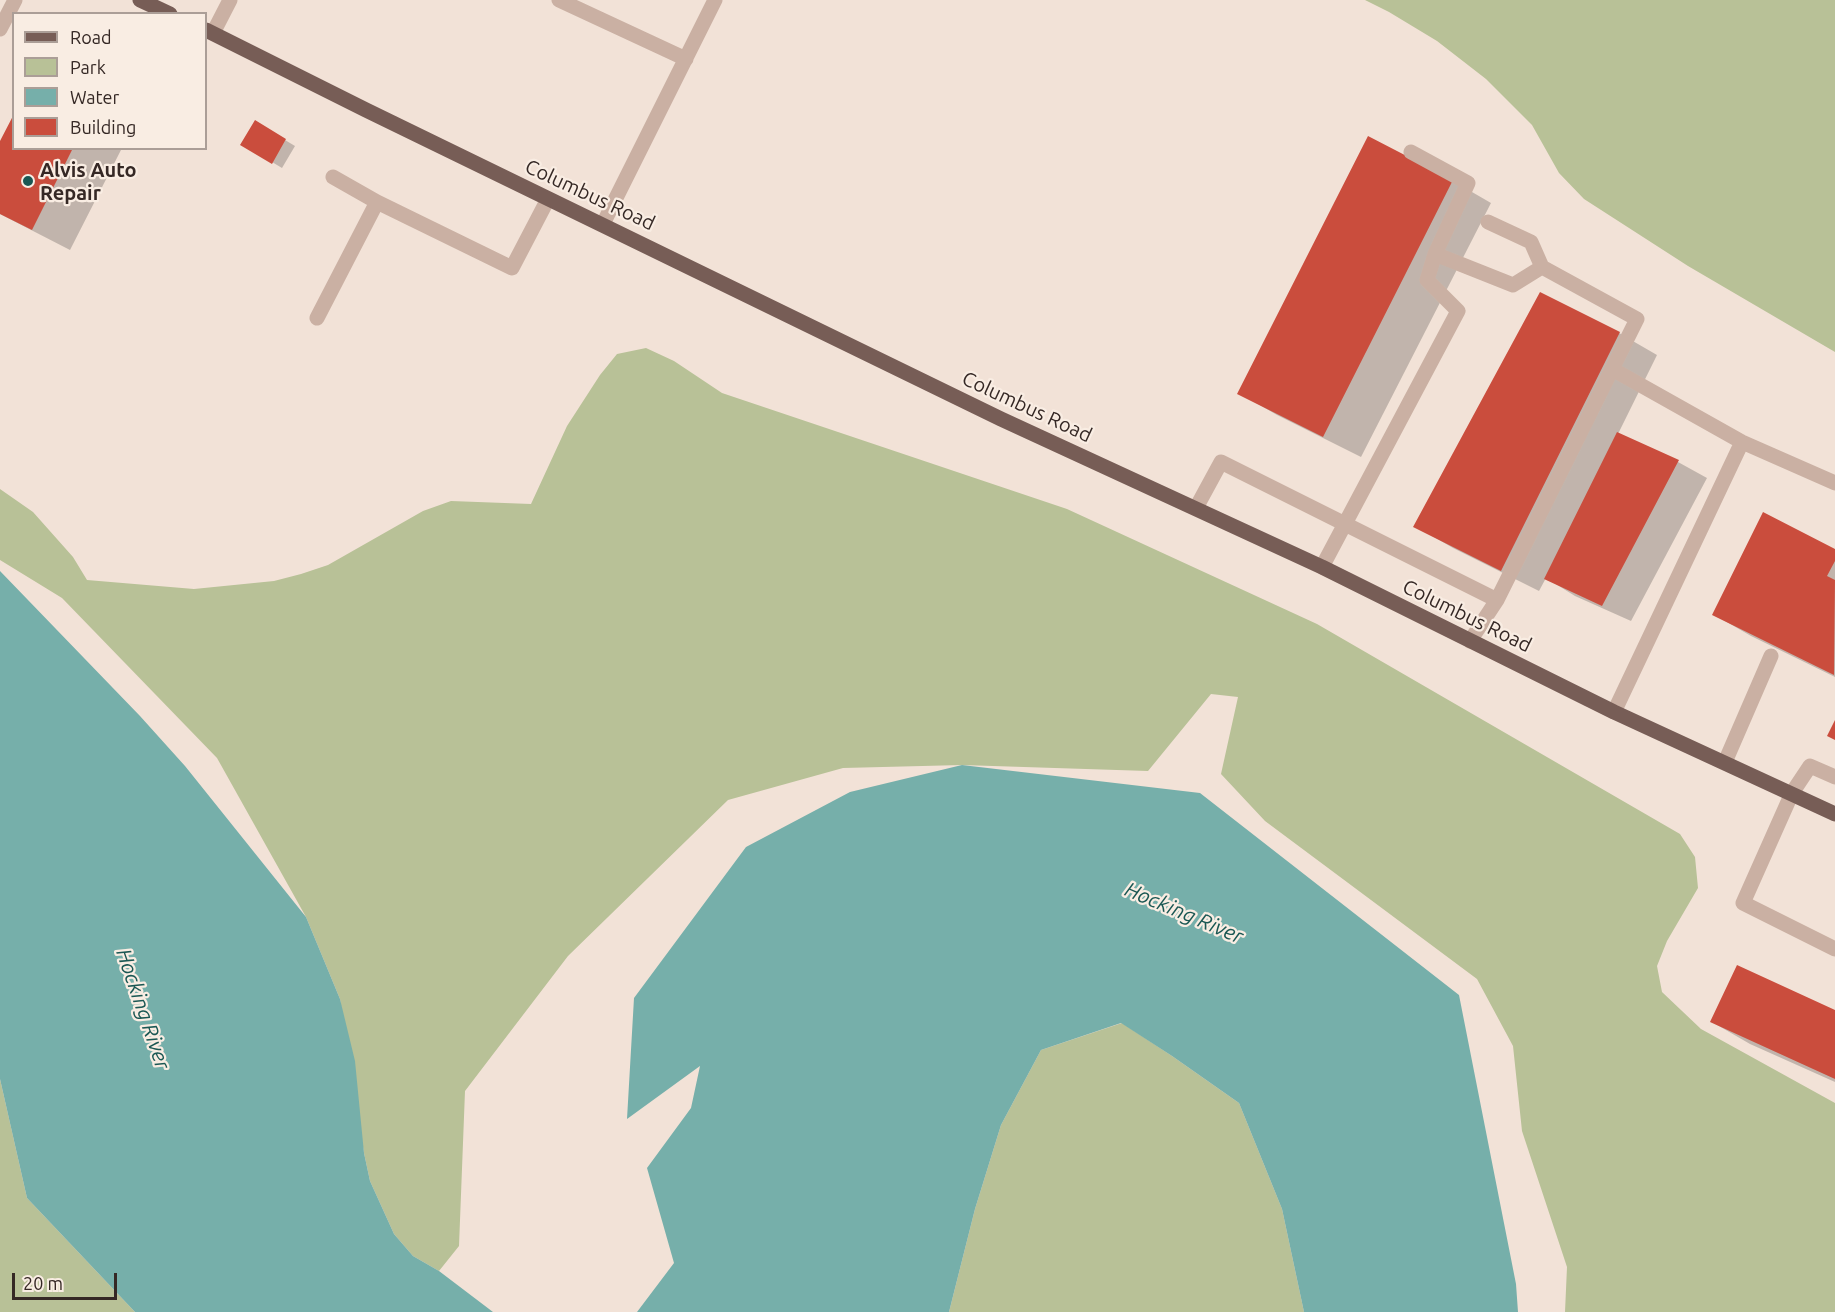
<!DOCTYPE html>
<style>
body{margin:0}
#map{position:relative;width:1835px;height:1312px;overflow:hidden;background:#f2e2d7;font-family:Ubuntu,sans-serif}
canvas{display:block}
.legend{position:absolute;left:12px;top:12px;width:195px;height:138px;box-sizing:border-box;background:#f9ede3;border:2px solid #ab9e97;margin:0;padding:8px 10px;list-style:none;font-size:18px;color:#352825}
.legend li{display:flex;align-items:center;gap:12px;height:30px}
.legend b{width:30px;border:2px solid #ab9e97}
.scale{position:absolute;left:12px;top:1273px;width:105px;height:27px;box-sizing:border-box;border:3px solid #352825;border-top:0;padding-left:8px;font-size:18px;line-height:21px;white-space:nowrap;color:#352825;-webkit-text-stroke:4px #f9ede3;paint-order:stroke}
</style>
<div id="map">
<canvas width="1835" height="1312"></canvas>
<ul class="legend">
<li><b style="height:8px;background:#775d56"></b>Road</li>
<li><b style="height:16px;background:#b8c197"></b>Park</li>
<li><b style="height:16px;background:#76afaa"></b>Water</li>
<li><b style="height:16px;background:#ca4d3d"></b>Building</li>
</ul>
<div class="scale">20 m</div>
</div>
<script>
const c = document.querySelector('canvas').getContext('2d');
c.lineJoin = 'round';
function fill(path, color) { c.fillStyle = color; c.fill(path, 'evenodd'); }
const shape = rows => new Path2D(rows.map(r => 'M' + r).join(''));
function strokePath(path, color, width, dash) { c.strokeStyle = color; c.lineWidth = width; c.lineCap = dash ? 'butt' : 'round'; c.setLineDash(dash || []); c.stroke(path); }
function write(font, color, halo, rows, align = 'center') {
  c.font = font + ' Ubuntu,sans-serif'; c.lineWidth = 4.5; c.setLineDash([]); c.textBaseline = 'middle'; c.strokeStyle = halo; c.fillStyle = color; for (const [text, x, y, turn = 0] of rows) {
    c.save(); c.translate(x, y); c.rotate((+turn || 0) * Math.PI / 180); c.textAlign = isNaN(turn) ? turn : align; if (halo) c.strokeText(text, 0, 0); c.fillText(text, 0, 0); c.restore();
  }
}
fill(shape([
 [1365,0,1835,0,1835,352,1688,266,1584,199,1559,173,1532,125,1486,79,1437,41,1389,12],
 [646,348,674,361,722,393,1067,509,1317,624,1680,834,1695,857,1698,888,1667,941,1657,966,1662,992,1701,1029,1835,1103,1835,1312,1565,1312,1567,1267,1522,1131,1513,1046,1477,979,1265,821,1221,774,1238,697,1211,694,1148,771,962,765,843,768,728,800,568,956,465,1091,459,1246,439,1271,413,1256,394,1234,370,1181,364,1153,340,999,306,917,217,758,62,598,0,560,0,489,33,512,73,557,87,580,194,589,274,581,301,574,328,565,423,511,451,501,531,504,567,426,600,375,617,354],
 [1122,1023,1172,1056,1239,1103,1282,1209,1304,1312,949,1312,975,1209,1001,1125,1041,1050],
 [0,1079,27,1198,135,1312,0,1312]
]), '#b8c197');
fill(shape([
 [0,571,140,716,185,766,306,917,340,999,355,1061,364,1153,370,1181,394,1234,413,1256,439,1271,493,1312,135,1312,27,1198,0,1079],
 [962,765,1200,793,1459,995,1516,1284,1518,1312,1304,1312,1282,1209,1239,1103,1172,1056,1121,1023,1041,1050,1001,1125,975,1209,949,1312,637,1312,674,1263,647,1168,691,1108,700,1066,627,1119,634,998,746,847,850,792]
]), '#76afaa');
fill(shape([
 [255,122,295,146,282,168,242,144],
 [0,144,14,148,122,148,70,250,0,214],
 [1453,181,1491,203,1361,457,1277,415,1239,393],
 [1619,333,1657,355,1618,434,1678,462,1707,478,1631,621,1575,596,1546,578,1539,591,1453,548,1415,526],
 [1835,550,1835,677,1751,636,1713,614],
 [1835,1011,1835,1082,1750,1044,1712,1022]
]), '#0003');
fill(shape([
 [14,114,14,148,73,148,32,230,0,214,0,141],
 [255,120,286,139,272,164,240,145],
 [1368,136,1453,180,1323,437,1237,394],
 [1540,292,1620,332,1501,571,1413,527],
 [1617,432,1679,460,1602,606,1544,579],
 [1763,512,1835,549,1835,561,1827,576,1835,580,1834,675,1712,615],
 [1835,720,1835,740,1827,736],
 [1737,965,1835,1010,1835,1079,1710,1022]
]), '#ca4d3d');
strokePath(shape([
 [559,0,686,59],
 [0,29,15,0],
 [213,33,230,0],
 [333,177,377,202,512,268,548,199],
 [603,224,715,0],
 [1435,254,1513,285,1542,267],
 [317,318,377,202],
 [1612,369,1742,442,1835,483],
 [1196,508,1221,462,1497,600],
 [1322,567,1458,311,1427,280,1435,254,1468,183,1411,152],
 [1470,641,1497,600,1637,319,1542,267,1531,242,1488,222],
 [1614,712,1742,442],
 [1725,762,1771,656],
 [1835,777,1810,766,1792,793,1743,903,1835,949]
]), '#cab0a3', 15);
strokePath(shape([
 [140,0,170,14],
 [206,30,366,110,1001,419,1322,567,1614,712,1835,814]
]), '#775d56', 15);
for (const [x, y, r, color] of [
 [28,181,6,"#1a5753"]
]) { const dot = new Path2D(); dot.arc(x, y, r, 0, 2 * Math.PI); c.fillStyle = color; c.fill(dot); strokePath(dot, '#f9ede3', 2); }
write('bold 20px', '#352825', '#f9ede3', [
 ["Alvis Auto",40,170],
 ["Repair",40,193]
], 'left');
write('20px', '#352825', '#f9ede3', [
 ["Columbus Road",590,195,25],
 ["Columbus Road",1027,407,25],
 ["Columbus Road",1467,616,26]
]);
write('italic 21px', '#1a5753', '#f9ede3', [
 ["Hocking River",1184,913,23],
 ["Hocking River",143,1009,71]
]);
</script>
